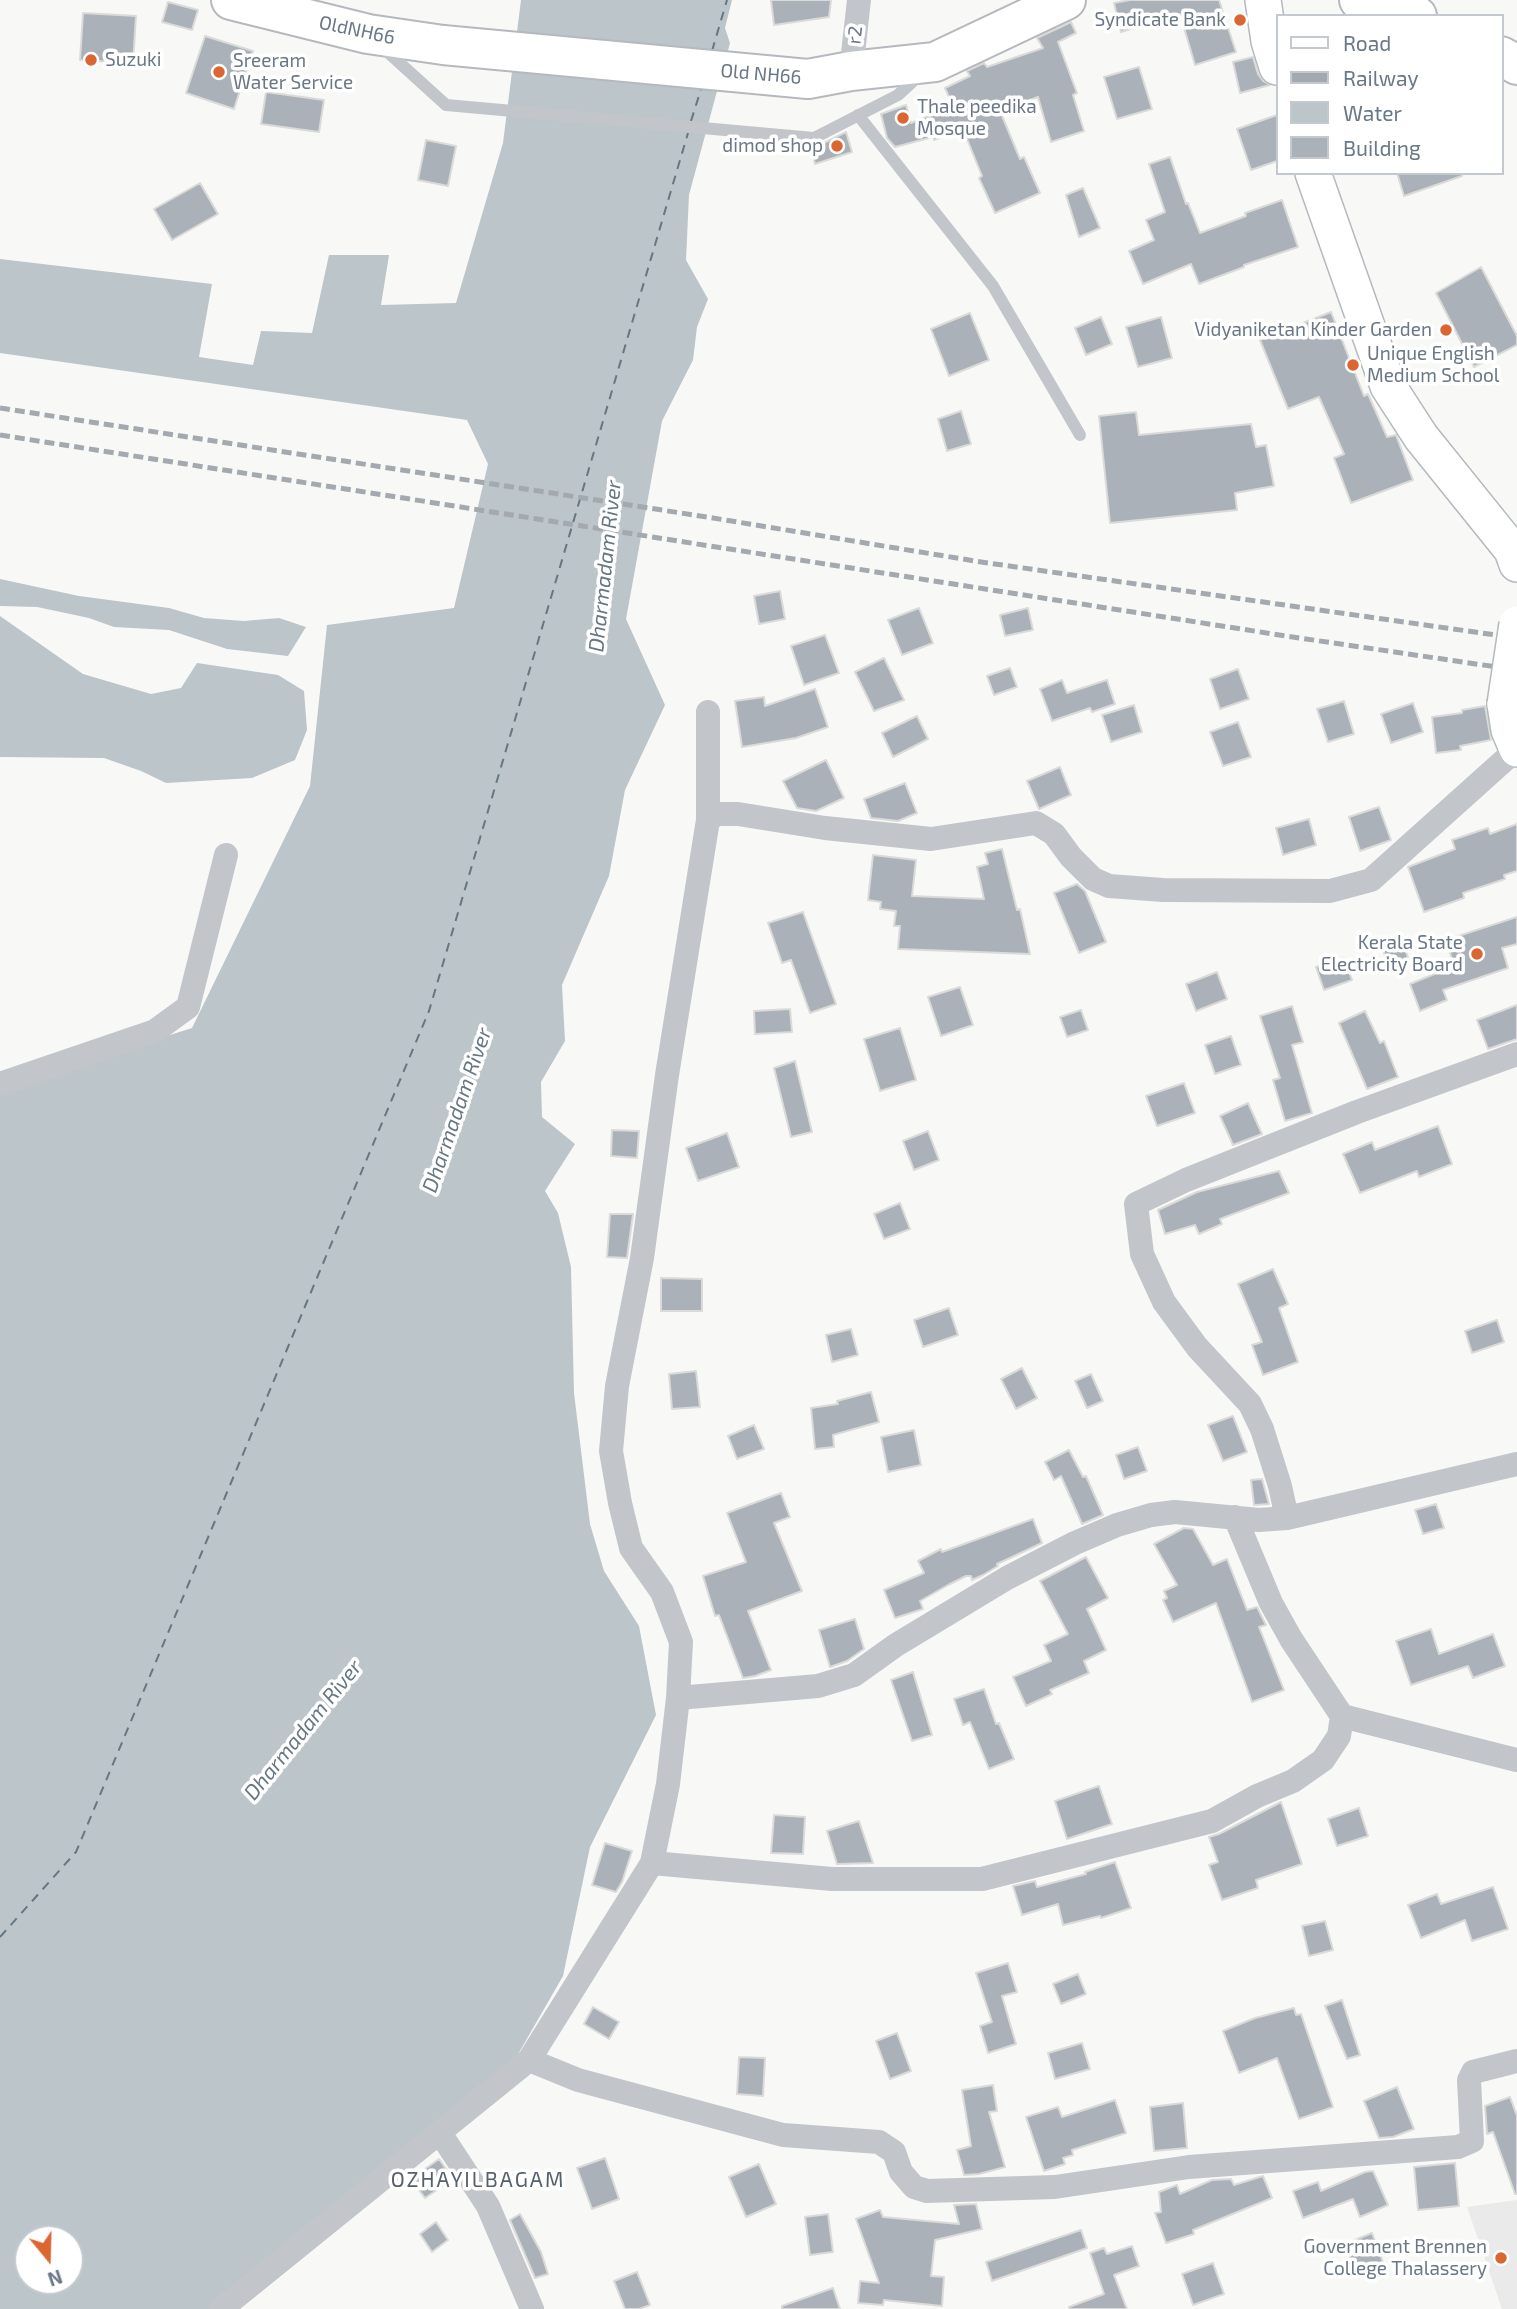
<!DOCTYPE html>
<style>
body{margin:0}
#map{position:relative;width:1517px;height:2309px;overflow:hidden;background:#f8f9f6;font-family:"Exo 2",sans-serif}
canvas{display:block}
.legend{position:absolute;left:1276px;top:14px;width:228px;height:161px;box-sizing:border-box;background:#fff;border:2px solid #c3c9cf;margin:0;padding:9px 12px;list-style:none;font-size:21px;color:#697786}
.legend li{display:flex;align-items:center;gap:14px;height:35px}
.legend b{width:35px;border:2px solid #c3c9cf}
.north{position:absolute;left:14px;top:2225px;width:70px;height:70px;box-sizing:border-box;background:#fff;border:2px solid #c3c9cf;border-radius:50%;rotate:161deg;font-size:19px;font-weight:700;line-height:28px;text-align:center;color:#697786}
.north::after{content:'';display:block;margin:auto;width:24px;height:32px;background:#dc6632;clip-path:polygon(50% 0,100% 100%,50% 72%,0 100%)}
</style>
<div id="map">
<canvas width="1517" height="2309"></canvas>
<ul class="legend">
<li><b style="height:9px;background:#fff"></b>Road</li>
<li><b style="height:9px;background:#a3a9af"></b>Railway</li>
<li><b style="height:19px;background:#bcc5ca"></b>Water</li>
<li><b style="height:19px;background:#abb1b8"></b>Building</li>
</ul>
<div class="north">N</div>
</div>
<script>
const c = document.querySelector('canvas').getContext('2d');
c.lineJoin = 'round';
function fill(path, color) { c.fillStyle = color; c.fill(path, 'evenodd'); }
const shape = rows => new Path2D(rows.map(r => 'M' + r).join(''));
function strokePath(path, color, width, dash) { c.strokeStyle = color; c.lineWidth = width; c.lineCap = dash ? 'butt' : 'round'; c.setLineDash(dash || []); c.stroke(path); }
function write(font, color, halo, rows, align = 'center') {
  c.font = font + ' "Exo 2",sans-serif'; c.lineWidth = 7; c.setLineDash([]); c.textBaseline = 'middle'; c.strokeStyle = halo; c.fillStyle = color; for (const [text, x, y, turn = 0] of rows) {
    c.save(); c.translate(x, y); c.rotate((+turn || 0) * Math.PI / 180); c.textAlign = isNaN(turn) ? turn : align; if (halo) c.strokeText(text, 0, 0); c.fillText(text, 0, 0); c.restore();
  }
}
fill(shape([
 [1517,2200,1517,2309,1502,2309,1467,2207]
]), '#e9eae9');
fill(shape([
 [521,0,732,0,725,28,730,43,689,195,686,260,708,299,697,327,693,360,662,421,626,619,665,705,625,790,609,876,562,985,565,1041,541,1082,542,1117,575,1144,545,1191,558,1213,571,1267,574,1393,590,1524,604,1571,639,1626,656,1715,590,1847,563,1976,513,2063,209,2309,0,2309,0,1089,192,1028,310,786,327,625,454,608,488,464,467,420,0,353,0,259,212,284,199,357,253,365,261,331,312,333,329,255,389,255,381,305,456,303,503,143],
 [28,2239,70,2239,70,2281,28,2281],
 [0,579,79,596,169,608,204,618,244,621,279,618,306,627,288,656,227,649,169,630,114,627,89,618,37,607,0,606],
 [0,616,83,674,151,694,181,688,197,663,278,675,304,691,307,730,295,760,252,778,166,783,141,771,104,758,0,757]
]), '#bcc5ca');
strokePath(shape([
 [712,51,727,0],
 [691,121,702,86],
 [0,1937,76,1852,429,1011,688,133]
]), '#657781', 2, [9, 7]);
const building = shape([
 [771,0,831,0,829,17,774,25,771,0],
 [1130,0,1219,0,1236,52,1195,65,1180,14,1121,32,1114,3,1130,0],
 [168,2,198,10,192,30,162,22,168,2],
 [83,13,136,16,133,63,80,60,83,13],
 [1071,22,1076,33,1058,42,1077,93,1073,95,1084,131,1051,142,1038,97,1000,111,1020,159,1024,157,1040,193,995,213,979,178,982,176,963,129,934,140,933,137,895,147,887,138,881,114,906,105,911,123,953,106,945,88,970,76,967,71,984,63,987,67,1043,48,1037,38,1071,22],
 [205,36,253,51,234,109,186,93,205,36],
 [1253,57,1258,74,1263,81,1270,85,1240,93,1233,62,1253,57],
 [1139,67,1152,109,1117,119,1104,77,1139,67],
 [266,92,324,100,319,132,261,124,266,92],
 [1277,115,1277,161,1251,170,1237,129,1277,115],
 [846,132,852,152,815,164,810,146,818,146,846,132],
 [426,140,456,146,448,186,418,180,426,140],
 [1170,157,1186,204,1188,203,1200,233,1246,216,1245,213,1282,200,1298,247,1244,265,1244,267,1199,284,1191,264,1143,284,1129,251,1154,240,1146,220,1165,212,1149,164,1170,157],
 [1397,173,1462,173,1462,176,1404,196,1397,173],
 [200,183,218,214,172,240,154,209,200,183],
 [1083,188,1100,228,1079,237,1066,195,1083,188],
 [1481,267,1517,336,1517,345,1474,367,1436,293,1481,267],
 [1331,312,1364,396,1368,394,1387,437,1396,435,1413,480,1351,503,1334,458,1344,454,1319,397,1288,409,1260,340,1331,312],
 [970,313,989,360,949,376,931,329,970,313],
 [1101,317,1112,344,1086,355,1075,328,1101,317],
 [1161,317,1172,358,1138,367,1126,327,1161,317],
 [961,411,971,444,947,451,938,419,961,411],
 [1136,412,1139,435,1251,424,1256,447,1266,445,1274,486,1235,493,1237,510,1110,523,1099,416,1136,412],
 [780,591,785,619,759,624,754,596,780,591],
 [919,608,933,643,902,655,888,620,919,608],
 [1028,608,1033,630,1005,636,1000,615,1028,608],
 [825,635,839,673,804,685,791,646,825,635],
 [884,658,904,700,874,711,855,672,884,658],
 [1010,668,1017,687,994,695,987,676,1010,668],
 [1238,669,1249,699,1220,709,1210,679,1238,669],
 [1062,680,1067,693,1107,680,1115,704,1092,712,1090,708,1052,721,1040,689,1062,680],
 [815,689,828,727,796,738,742,747,735,701,764,697,765,706,815,689],
 [1344,701,1354,734,1328,742,1317,709,1344,701],
 [1413,703,1423,732,1391,743,1381,714,1413,703],
 [1134,705,1142,732,1111,742,1102,715,1134,705],
 [1485,706,1491,740,1460,746,1461,750,1436,753,1432,717,1462,713,1462,710,1485,706],
 [917,716,928,739,893,757,882,733,917,716],
 [1238,722,1251,757,1223,766,1210,732,1238,722],
 [826,760,844,798,816,811,797,808,783,781,826,760],
 [1060,767,1071,795,1039,809,1027,781,1060,767],
 [905,783,917,813,898,821,871,818,864,799,905,783],
 [1379,807,1391,840,1360,851,1349,817,1379,807],
 [1309,819,1316,845,1283,855,1276,828,1309,819],
 [1517,824,1517,871,1504,875,1505,879,1463,893,1464,898,1424,912,1408,867,1455,849,1452,840,1488,828,1490,834,1517,824],
 [1002,849,1017,910,1020,909,1030,954,898,949,900,926,894,926,896,911,880,909,881,902,868,900,873,855,916,860,912,896,984,899,977,867,988,864,985,853,1002,849],
 [1077,884,1085,891,1106,942,1079,953,1054,893,1077,884],
 [803,912,836,1004,810,1013,791,960,782,963,768,923,803,912],
 [1517,917,1517,944,1502,948,1508,968,1443,990,1447,1000,1420,1011,1410,984,1454,966,1446,940,1517,917],
 [1402,941,1409,960,1390,967,1382,948,1402,941],
 [1344,958,1352,980,1324,990,1316,967,1344,958],
 [1217,972,1227,999,1196,1011,1186,984,1217,972],
 [960,987,973,1025,941,1036,928,997,960,987],
 [1517,1005,1517,1039,1488,1049,1477,1020,1517,1005],
 [1292,1006,1303,1042,1292,1045,1312,1113,1285,1121,1273,1080,1280,1078,1260,1016,1292,1006],
 [790,1009,792,1032,755,1034,754,1011,790,1009],
 [1081,1010,1088,1030,1067,1037,1060,1017,1081,1010],
 [1365,1011,1380,1043,1384,1041,1398,1077,1367,1089,1339,1023,1365,1011],
 [900,1028,916,1080,880,1091,864,1039,900,1028],
 [1231,1036,1241,1065,1215,1074,1205,1045,1231,1036],
 [795,1061,812,1132,791,1137,774,1068,795,1061],
 [1184,1083,1195,1113,1157,1126,1146,1096,1184,1083],
 [1248,1103,1262,1134,1233,1145,1220,1116,1248,1103],
 [1438,1126,1452,1164,1419,1177,1417,1171,1360,1193,1343,1154,1372,1142,1375,1150,1438,1126],
 [612,1130,639,1131,637,1158,611,1156,612,1130],
 [928,1131,939,1160,914,1170,903,1141,928,1131],
 [727,1133,739,1167,698,1181,686,1148,727,1133],
 [1279,1171,1289,1193,1220,1219,1222,1224,1199,1234,1195,1225,1165,1234,1158,1210,1197,1192,1279,1171],
 [900,1203,910,1229,884,1239,874,1214,900,1203],
 [610,1214,633,1214,627,1258,607,1257,610,1214],
 [1273,1269,1288,1304,1279,1308,1298,1362,1263,1375,1252,1345,1262,1342,1238,1284,1273,1269],
 [661,1278,702,1279,702,1311,661,1311,661,1278],
 [949,1308,958,1335,923,1347,914,1320,949,1308],
 [1497,1320,1504,1342,1472,1353,1465,1331,1497,1320],
 [851,1329,858,1355,832,1362,826,1335,851,1329],
 [1022,1368,1037,1398,1016,1409,1001,1379,1022,1368],
 [696,1371,700,1407,672,1409,669,1374,696,1371],
 [1091,1374,1103,1401,1087,1408,1075,1381,1091,1374],
 [871,1392,879,1422,833,1435,834,1447,815,1449,811,1408,838,1404,837,1401,871,1392],
 [1233,1416,1247,1452,1223,1461,1208,1425,1233,1416],
 [754,1425,764,1449,737,1459,728,1436,754,1425],
 [914,1430,921,1465,888,1472,881,1437,914,1430],
 [1138,1447,1147,1471,1124,1479,1116,1455,1138,1447],
 [1069,1450,1083,1477,1086,1476,1103,1515,1082,1524,1061,1476,1054,1480,1045,1462,1069,1450],
 [1262,1479,1269,1504,1254,1505,1251,1480,1262,1479],
 [781,1493,790,1517,774,1523,802,1591,748,1611,771,1670,755,1676,743,1678,719,1615,715,1616,703,1576,746,1562,727,1513,781,1493],
 [1436,1504,1444,1528,1423,1534,1415,1510,1436,1504],
 [1033,1519,1042,1543,997,1564,998,1566,983,1575,972,1580,971,1576,966,1576,948,1585,920,1601,923,1609,895,1618,884,1590,924,1573,918,1561,941,1549,942,1552,1033,1519],
 [1184,1528,1193,1529,1213,1565,1227,1559,1247,1610,1257,1607,1266,1625,1259,1627,1284,1690,1252,1702,1216,1603,1173,1622,1163,1600,1167,1598,1164,1591,1177,1585,1154,1544,1184,1528],
 [1086,1557,1108,1598,1087,1609,1106,1650,1084,1661,1089,1673,1050,1690,1052,1694,1026,1706,1013,1677,1051,1661,1044,1645,1068,1634,1040,1581,1086,1557],
 [855,1619,864,1649,847,1661,830,1667,819,1630,855,1619],
 [1431,1629,1439,1654,1493,1634,1505,1666,1473,1678,1468,1666,1411,1685,1396,1641,1431,1629],
 [913,1672,932,1735,912,1741,891,1680,913,1672],
 [984,1689,996,1724,999,1723,1014,1759,989,1769,970,1722,963,1725,954,1699,984,1689],
 [1099,1786,1112,1824,1067,1839,1055,1801,1099,1786],
 [1281,1802,1302,1864,1256,1880,1258,1888,1222,1900,1209,1865,1218,1862,1209,1837,1219,1834,1281,1802],
 [1359,1808,1368,1836,1337,1846,1328,1819,1359,1808],
 [774,1815,805,1817,803,1854,771,1853,774,1815],
 [859,1821,873,1863,837,1864,827,1831,859,1821],
 [605,1843,632,1851,622,1882,616,1892,592,1885,605,1843],
 [1115,1862,1131,1908,1101,1918,1100,1916,1063,1925,1058,1904,1022,1915,1013,1886,1035,1881,1037,1887,1086,1874,1085,1872,1115,1862],
 [1493,1887,1508,1929,1472,1941,1465,1920,1421,1938,1408,1905,1437,1894,1441,1904,1493,1887],
 [1325,1921,1333,1950,1309,1956,1302,1926,1325,1921],
 [1008,1963,1017,1992,1002,1996,1016,2044,988,2053,980,2026,992,2022,976,1973,1008,1963],
 [1078,1974,1086,1994,1061,2004,1053,1984,1078,1974],
 [1342,2000,1360,2055,1347,2059,1325,2006,1342,2000],
 [593,2007,619,2022,609,2039,584,2024,593,2007],
 [1294,2008,1296,2015,1301,2014,1333,2107,1299,2119,1277,2058,1239,2073,1223,2031,1255,2018,1294,2008],
 [897,2033,911,2071,890,2079,876,2041,897,2033],
 [1082,2043,1090,2069,1055,2079,1048,2053,1082,2043],
 [739,2057,765,2058,763,2096,737,2094,739,2057],
 [993,2085,997,2111,989,2112,1005,2167,979,2174,964,2175,957,2150,971,2146,962,2090,993,2085],
 [1397,2087,1414,2129,1393,2137,1379,2138,1364,2101,1397,2087],
 [1510,2097,1517,2116,1517,2194,1515,2194,1493,2132,1487,2134,1485,2106,1510,2097],
 [1115,2100,1126,2133,1072,2150,1073,2155,1063,2158,1065,2164,1044,2171,1026,2117,1058,2107,1062,2117,1115,2100],
 [1183,2103,1187,2148,1154,2151,1150,2107,1183,2103],
 [605,2158,619,2199,592,2209,577,2168,605,2158],
 [439,2159,453,2179,425,2198,411,2179,439,2159],
 [1455,2163,1459,2206,1418,2210,1414,2167,1455,2163],
 [759,2164,776,2204,746,2217,729,2177,759,2164],
 [1373,2171,1388,2205,1360,2217,1353,2199,1303,2218,1293,2191,1318,2182,1321,2191,1365,2172,1373,2171],
 [1263,2176,1272,2198,1193,2230,1194,2234,1166,2243,1155,2213,1161,2212,1159,2192,1177,2185,1180,2194,1212,2180,1231,2179,1234,2185,1263,2176],
 [976,2204,982,2229,935,2240,931,2276,944,2277,942,2306,884,2300,883,2305,858,2303,860,2281,879,2283,856,2219,880,2210,883,2217,959,2224,954,2205,976,2204],
 [520,2214,541,2252,548,2274,535,2278,510,2220,520,2214],
 [828,2214,833,2252,810,2255,805,2217,828,2214],
 [436,2222,448,2240,432,2252,420,2234,436,2222],
 [1081,2230,1087,2248,992,2281,986,2262,1081,2230],
 [1372,2233,1383,2262,1356,2273,1345,2244,1372,2233],
 [1132,2246,1139,2266,1114,2275,1127,2309,1070,2309,1069,2307,1104,2294,1090,2253,1104,2248,1107,2254,1132,2246],
 [1213,2263,1224,2294,1193,2305,1182,2274,1213,2263],
 [637,2272,650,2305,639,2309,625,2309,614,2281,637,2272],
 [833,2288,840,2309,782,2309,782,2306,833,2288]
]);
fill(building, '#abb1b8');
strokePath(building, '#dadad8', 2);
const secondary = shape([
 [1263,0,1269,41,1277,67],
 [1313,173,1388,386,1421,437,1512,550,1517,564],
 [1505,704,1509,730,1517,749]
]);
const primary = shape([
 [231,0,368,34,443,45,808,79,851,71,935,62,1066,0],
 [1359,0,1417,16],
 [1501,56,1517,65]
]);
strokePath(secondary, '#b4b9be', 38);
strokePath(primary, '#b5b9bd', 42);
strokePath(shape([
 [381,46,446,105,814,138,898,95,922,73],
 [858,115,993,286,1080,435]
]), '#c2c5c9', 12);
strokePath(shape([
 [851,71,859,0],
 [708,820,717,814,738,814,825,828,931,839,1036,823,1054,834,1071,857,1093,879,1109,886,1163,890,1330,891,1371,880,1517,749],
 [0,1084,155,1031,188,1007,226,855],
 [1235,1517,1271,1603,1291,1639,1342,1716,1517,1760],
 [1287,1518,1280,1486,1262,1429,1250,1404,1197,1347,1164,1302,1142,1254,1136,1204,1186,1180,1357,1112,1517,1054],
 [678,1698,681,1642,662,1592,631,1548,620,1503,611,1451,617,1386,642,1258,667,1075,708,820,708,712],
 [652,1863,832,1879,982,1879,1212,1821,1257,1796,1293,1781,1323,1760,1339,1736,1342,1716],
 [529,2060,578,2080,783,2135,879,2142,894,2152,901,2172,914,2187,927,2191,1055,2187,1189,2167,1458,2147,1472,2141,1469,2080,1473,2072,1517,2061],
 [440,2133,488,2206,532,2309],
 [221,2309,529,2060,652,1863,668,1784,678,1698,818,1686,854,1675,896,1645,1007,1578,1075,1543,1117,1525,1151,1515,1175,1512,1259,1520,1287,1518,1517,1464]
]), '#c2c5c9', 24);
strokePath(secondary, '#fff', 35);
strokePath(primary, '#fff', 38);
strokePath(shape([
 [0,408,707,517,981,562,1517,638],
 [0,435,1286,636,1517,670]
]), '#a3a9af', 5, [10, 5]);
const secondaryBridge = shape([
 [1505,704,1517,624]
]);
strokePath(secondaryBridge, '#b4b9be', 38, []);
strokePath(secondaryBridge, '#fff', 35);
for (const [x, y, r, color] of [
 [1240,20,7,"#dc6632"],
 [91,60,7,"#dc6632"],
 [219,72,7,"#dc6632"],
 [903,118,7,"#dc6632"],
 [837,146,7,"#dc6632"],
 [1446,330,7,"#dc6632"],
 [1353,365,7,"#dc6632"],
 [1477,954,7,"#dc6632"],
 [1501,2258,7,"#dc6632"]
]) { const dot = new Path2D(); dot.arc(x, y, r, 0, 2 * Math.PI); c.fillStyle = color; c.fill(dot); strokePath(dot, '#fff', 2.5); }
write('19px', '#697786', '#fff', [
 ["Syndicate Bank",1226,20],
 ["Suzuki",105,60,"left"],
 ["Sreeram",233,61,"left"],
 ["Water Service",233,83,"left"],
 ["Thale peedika",917,107,"left"],
 ["Mosque",917,129,"left"],
 ["dimod shop",823,146],
 ["Vidyaniketan Kinder Garden",1432,330],
 ["Unique English",1367,354,"left"],
 ["Medium School",1367,376,"left"],
 ["Kerala State",1463,943],
 ["Electricity Board",1463,965],
 ["Government Brennen",1487,2247],
 ["College Thalassery",1487,2269]
], 'right');
write('19px', '#697786', '#fff', [
 ["OldNH66",357,30,12],
 ["r2",855,35,-83],
 ["Old NH66",761,74,5]
]);
write('italic 21px', '#657781', '#fff', [
 ["Dharmadam River",605,566,-84],
 ["Dharmadam River",457,1110,-71],
 ["Dharmadam River",303,1730,-51]
]);
c.letterSpacing = '2px';
write('21px', '#56616b', '#fff', [
 ["OZHAYILBAGAM",478,2180]
]);
c.letterSpacing = '0px';
</script>
